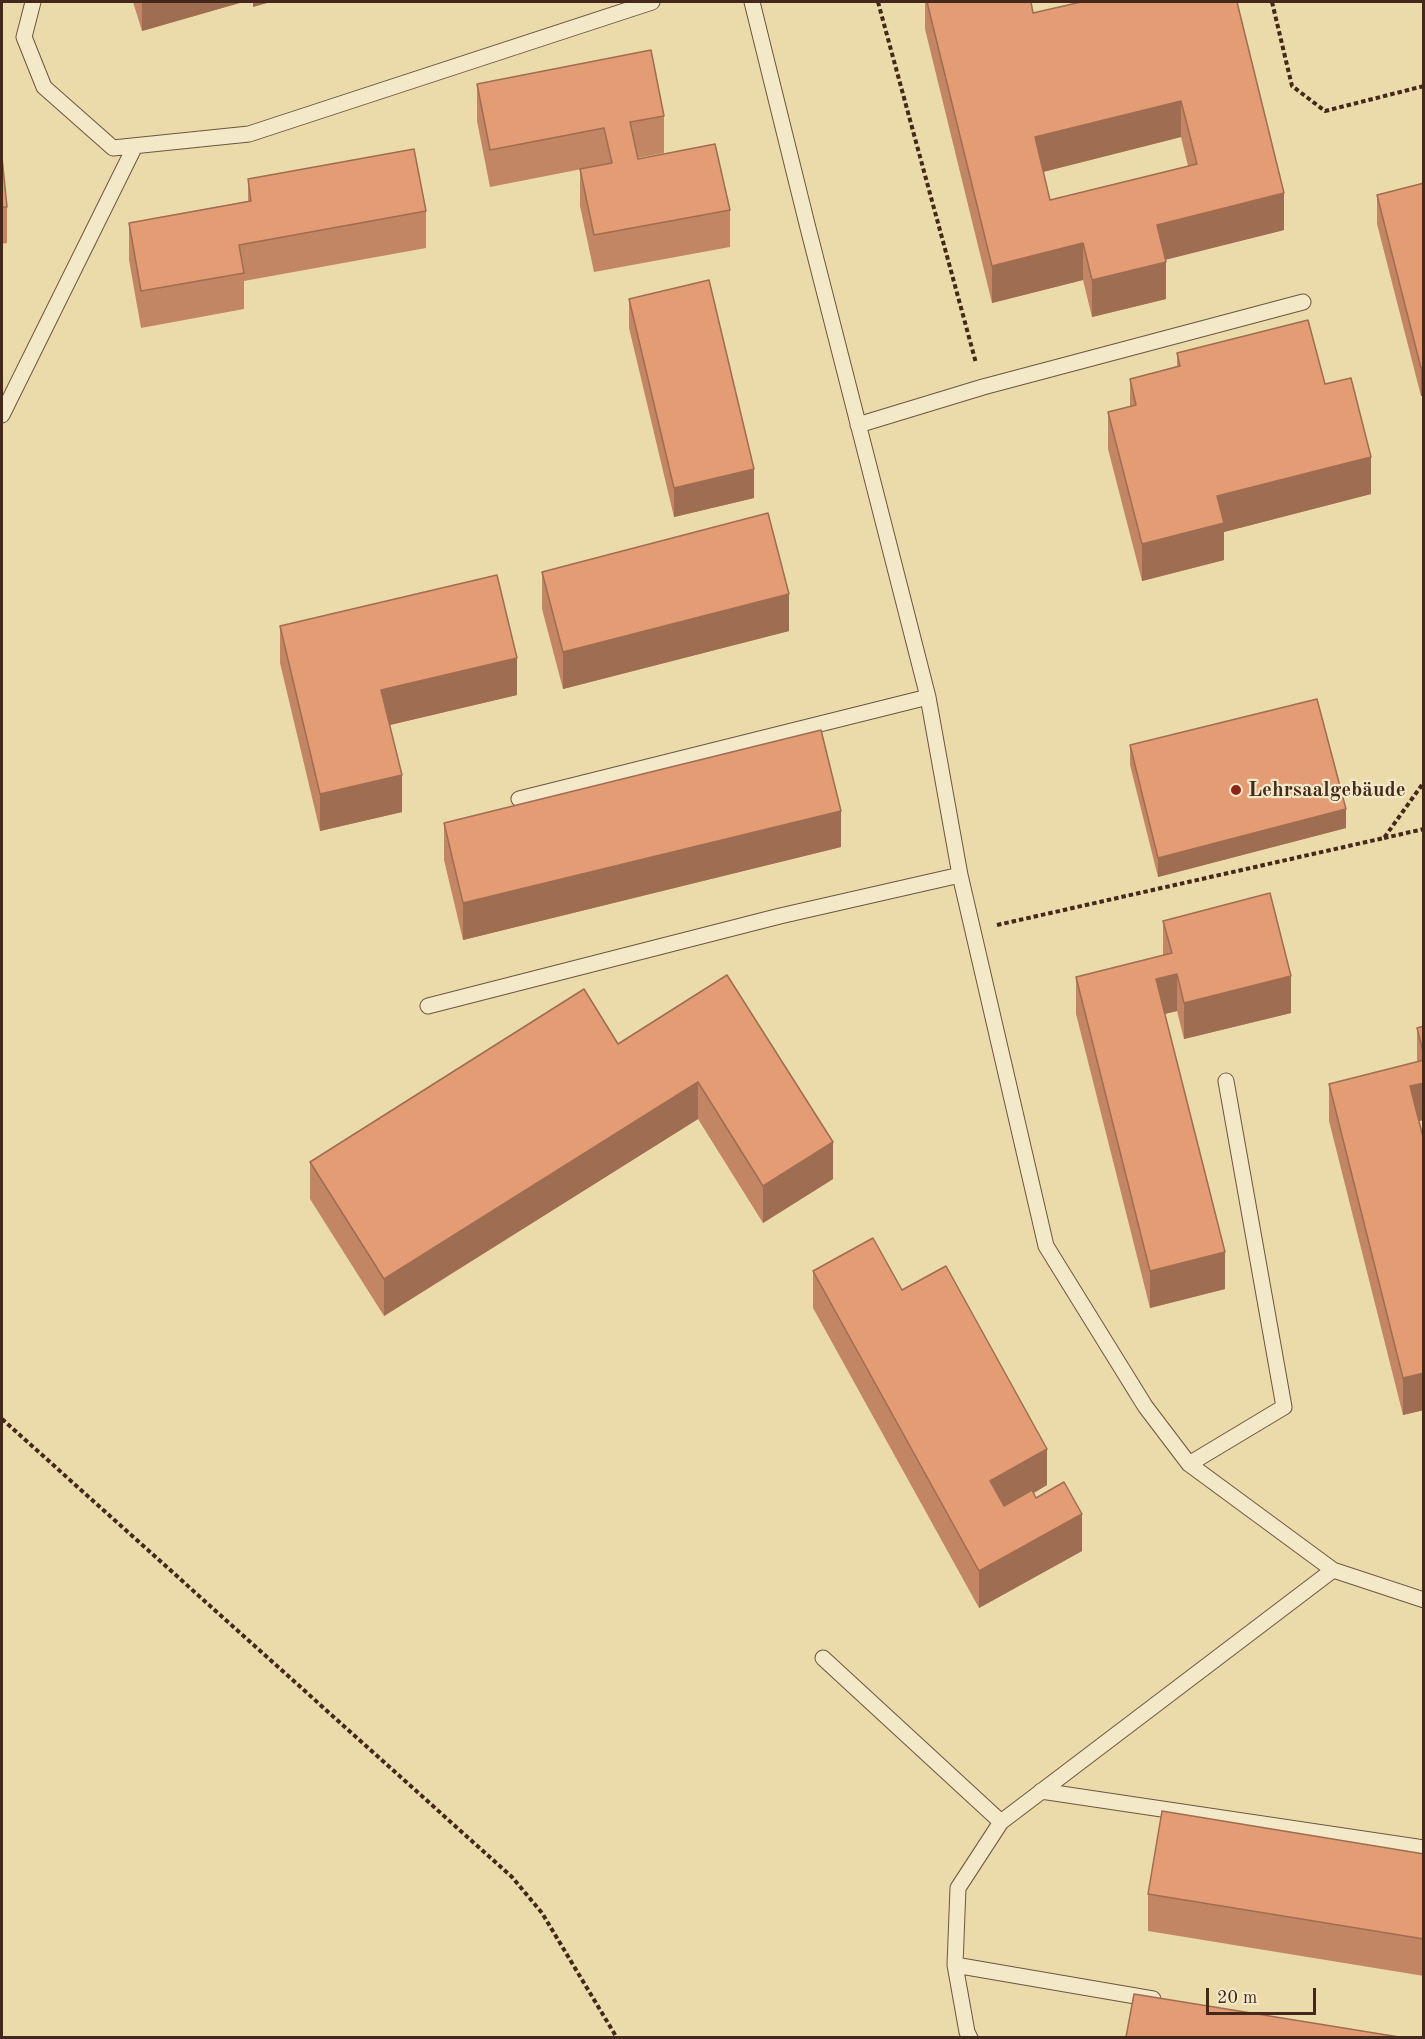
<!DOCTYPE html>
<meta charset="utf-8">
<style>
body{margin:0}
#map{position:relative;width:1425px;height:2039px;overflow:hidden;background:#ecdbaa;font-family:"Old Standard TT",serif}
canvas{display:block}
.frame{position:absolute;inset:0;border:3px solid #44281b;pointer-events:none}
.scale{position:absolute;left:1206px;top:1988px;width:110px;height:27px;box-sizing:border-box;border:3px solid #44281b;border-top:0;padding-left:8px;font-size:18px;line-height:21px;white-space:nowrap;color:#44281b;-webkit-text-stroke:4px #f3e8c8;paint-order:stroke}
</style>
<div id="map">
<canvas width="1425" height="2039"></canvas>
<div class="frame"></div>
<div class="scale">20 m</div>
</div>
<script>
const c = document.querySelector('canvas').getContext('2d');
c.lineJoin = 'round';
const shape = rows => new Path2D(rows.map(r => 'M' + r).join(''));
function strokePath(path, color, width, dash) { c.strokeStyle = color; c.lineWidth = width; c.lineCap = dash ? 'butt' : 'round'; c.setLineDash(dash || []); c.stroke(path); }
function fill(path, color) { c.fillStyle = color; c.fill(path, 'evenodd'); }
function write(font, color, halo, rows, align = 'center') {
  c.font = font + ' "Old Standard TT",serif'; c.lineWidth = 4.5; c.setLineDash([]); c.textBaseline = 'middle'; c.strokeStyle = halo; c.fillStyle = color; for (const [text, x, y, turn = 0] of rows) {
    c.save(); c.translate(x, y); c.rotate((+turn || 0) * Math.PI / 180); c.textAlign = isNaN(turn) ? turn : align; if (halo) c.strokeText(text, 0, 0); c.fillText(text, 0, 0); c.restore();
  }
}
const lane = shape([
 [33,2,24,37,44,87,113,148,249,134,652,2],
 [752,2,807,224,928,697,960,875,1046,1246,1145,1406,1189,1464,1333,1570,1424,1600],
 [2,415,135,146],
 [858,425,983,387,1303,302],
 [519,799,928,697],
 [428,1006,780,916,960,875],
 [1189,1464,1284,1407,1226,1081],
 [823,1658,1001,1822],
 [1041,1791,1424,1848],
 [955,1965,1153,1999],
 [970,2038,967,2032,955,1965,958,1888,1001,1822,1333,1570]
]);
strokePath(lane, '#6e553f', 17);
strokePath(shape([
 [878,2,976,363],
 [1272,2,1292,86,1325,111,1424,86],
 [1384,838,1424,829],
 [997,925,1384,838,1424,782],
 [2,1419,512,1877,542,1913,617,2038]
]), '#44281b', 4, [4.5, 3]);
strokePath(lane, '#f3e8c8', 15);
fill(shape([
 [133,2,243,2,142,31],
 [925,2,1031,2,1033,13,1237,2,1284,230,1166,259,1166,299,1092,317,1083,280,992,303,925,29],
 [1181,137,1188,166,1050,200,1043,172],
 [477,84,664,116,664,153,637,158,638,159,730,210,730,247,594,272,580,206,580,169,587,168,490,187,477,121],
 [2,157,7,207,7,243,2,244],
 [248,179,426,211,426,248,244,281,244,309,141,328,129,260,129,223,248,201],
 [1424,183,1424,396,1421,396,1377,224,1377,195],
 [629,299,754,498,674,517,629,328],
 [1177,353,1325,384,1371,494,1224,532,1224,560,1142,581,1108,449,1108,412,1130,406,1130,379,1177,366],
 [542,572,789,631,563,689,542,609],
 [280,626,517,695,390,725,402,812,320,831,280,663],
 [1130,745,1346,828,1158,877,1130,765],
 [444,823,841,847,463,940,444,860],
 [1163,921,1291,1013,1184,1039,1177,1011,1165,1014,1225,1289,1150,1308,1076,1014,1076,977,1163,955],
 [727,975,833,1179,763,1223,698,1119,384,1316,310,1199,310,1162,618,1044],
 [1424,1026,1424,1120,1418,1121,1424,1141,1424,1410,1403,1415,1329,1121,1329,1084,1417,1062,1417,1028],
 [813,1271,902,1290,1047,1485,1034,1493,1036,1498,1082,1551,979,1608,813,1308],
 [1424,1854,1424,1976,1148,1931,1148,1894]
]), '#c38664');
fill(shape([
 [142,2,243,2,142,31],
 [253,2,271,2,253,7],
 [1181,101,1181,137,1035,174,1035,137],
 [1284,193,1284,230,1157,262,1157,225],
 [1083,243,1083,280,992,303,992,266],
 [1166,262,1166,299,1092,317,1092,280],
 [1424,367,1424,396,1421,396,1421,368],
 [1371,457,1371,494,1224,532,1224,560,1142,581,1142,544,1217,496],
 [754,469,754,498,674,517,674,488],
 [789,594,789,631,563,689,563,652],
 [517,658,517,695,381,727,381,690],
 [402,775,402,812,320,831,320,794],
 [1346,809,1346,828,1158,877,1158,858],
 [841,811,841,847,463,940,463,903],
 [1177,974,1177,1011,1156,1016,1156,979],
 [1291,976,1291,1013,1184,1039,1184,1003],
 [698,1082,698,1119,384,1316,384,1279],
 [1424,1083,1424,1120,1410,1123,1410,1086],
 [833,1142,833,1179,763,1223,763,1186],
 [1225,1252,1225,1289,1150,1308,1150,1271],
 [1424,1373,1424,1410,1403,1415,1403,1378],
 [1047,1449,1047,1485,990,1518,990,1481],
 [1082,1514,1082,1551,979,1608,979,1571]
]), '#9f6d51');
const building = shape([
 [927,2,1031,2,1033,13,1081,2,1237,2,1284,193,1157,225,1166,262,1092,280,1083,243,992,266,927,2],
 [1181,101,1197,164,1050,200,1035,137,1181,101],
 [651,50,664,116,630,122,638,159,715,144,730,210,594,235,580,169,612,163,604,128,490,150,477,84,651,50],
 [414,149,426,211,239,245,244,273,141,291,129,223,251,201,248,179,414,149],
 [2,157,7,207,2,207,2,157],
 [1424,183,1424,367,1421,368,1377,195,1424,183],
 [709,280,754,469,674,488,629,299,709,280],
 [1308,320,1325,384,1351,378,1371,457,1217,496,1224,523,1142,544,1108,412,1136,405,1130,379,1180,366,1177,353,1308,320],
 [768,513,789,594,563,652,542,572,768,513],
 [497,575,517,658,381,690,402,775,320,794,280,626,497,575],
 [1317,699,1346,809,1158,858,1130,745,1317,699],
 [821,730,841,811,463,903,444,823,821,730],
 [1270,893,1291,976,1184,1003,1177,974,1156,979,1225,1252,1150,1271,1076,977,1172,953,1163,921,1270,893],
 [727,975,833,1142,763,1186,698,1082,384,1279,310,1162,584,989,618,1044,727,975],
 [1424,1026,1424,1055,1417,1028,1424,1026],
 [1424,1060,1424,1083,1410,1086,1424,1141,1424,1373,1403,1378,1329,1084,1424,1060],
 [873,1238,902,1290,946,1266,1047,1449,990,1481,1004,1506,1032,1490,1036,1498,1064,1482,1082,1514,979,1571,813,1271,873,1238],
 [1162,1811,1424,1854,1424,1939,1148,1894,1162,1811],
 [1134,1994,1399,2037,1126,2037,1134,1994]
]);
fill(building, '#e39c74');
strokePath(building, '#9f6d51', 1.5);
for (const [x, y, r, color] of [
 [1236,790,6,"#8f2418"]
]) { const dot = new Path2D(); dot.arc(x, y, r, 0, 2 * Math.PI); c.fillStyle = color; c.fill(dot); strokePath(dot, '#f3e8c8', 2); }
write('bold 21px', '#44281b', '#f3e8c8', [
 ["Lehrsaalgebäude",1248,790]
], 'left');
</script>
